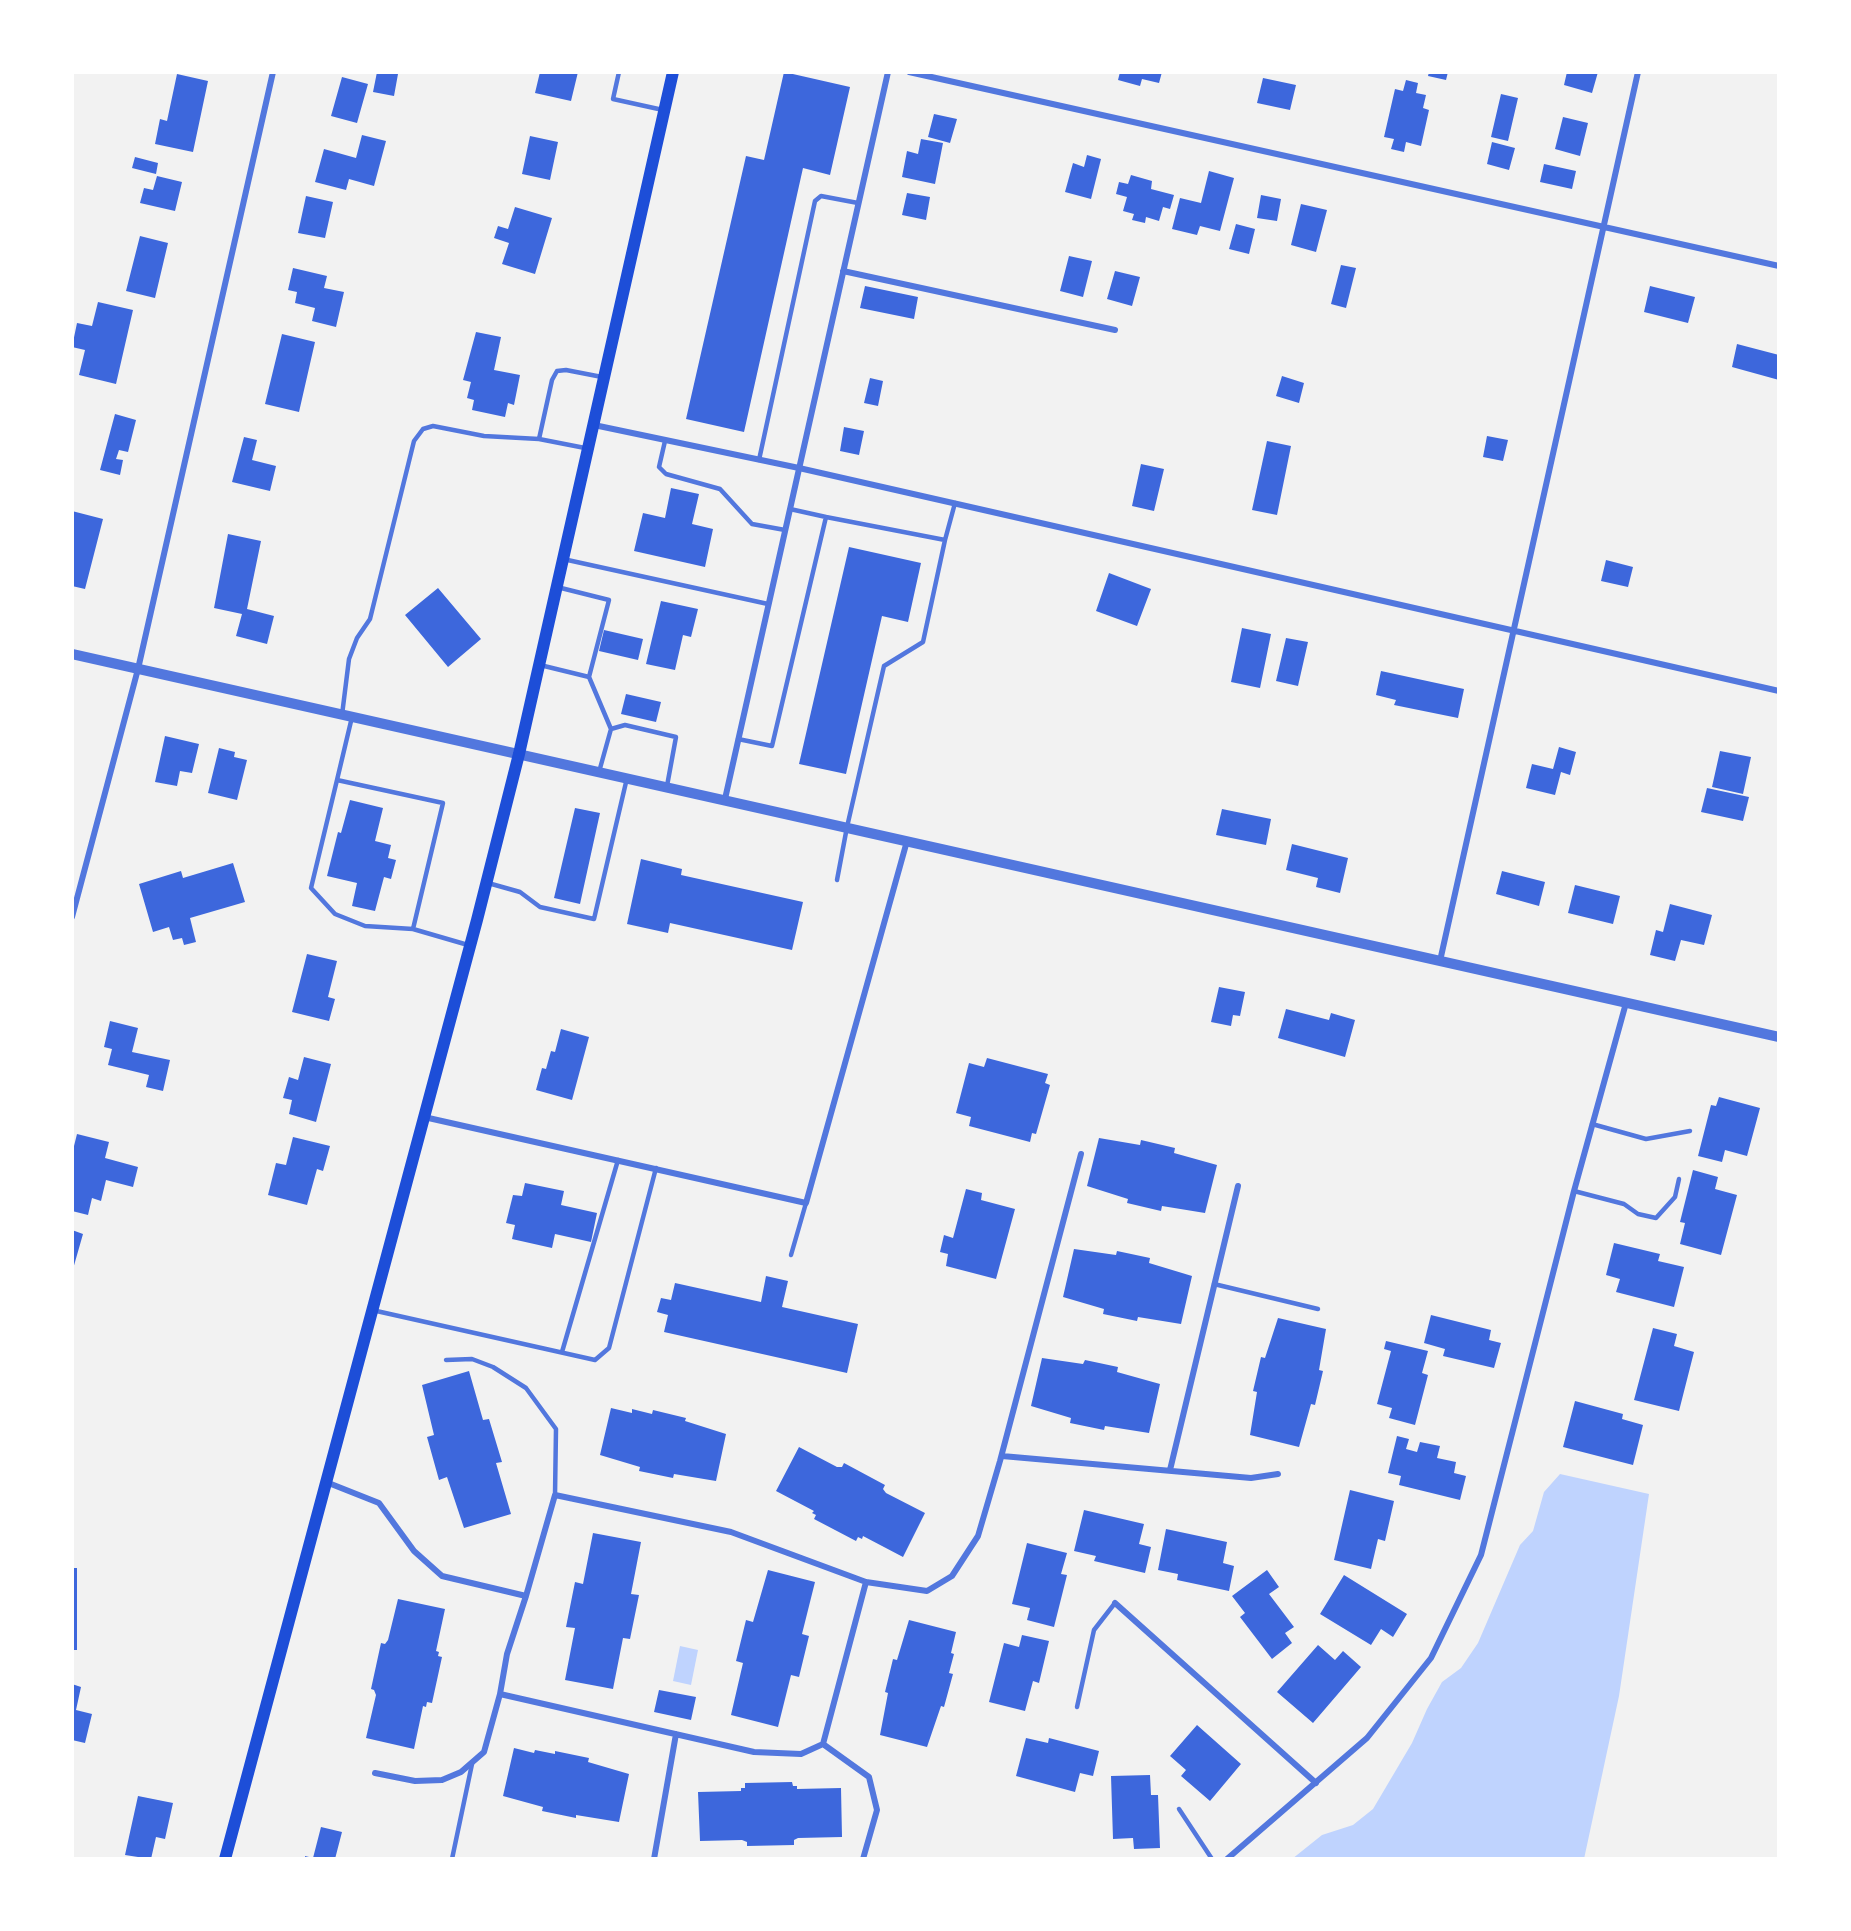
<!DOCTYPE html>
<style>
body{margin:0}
#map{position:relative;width:1851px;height:1931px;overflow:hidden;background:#f2f2f2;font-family:Raleway,sans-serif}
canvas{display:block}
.frame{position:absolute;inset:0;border:74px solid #fff;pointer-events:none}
</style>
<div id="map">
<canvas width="1851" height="1931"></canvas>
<div class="frame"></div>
</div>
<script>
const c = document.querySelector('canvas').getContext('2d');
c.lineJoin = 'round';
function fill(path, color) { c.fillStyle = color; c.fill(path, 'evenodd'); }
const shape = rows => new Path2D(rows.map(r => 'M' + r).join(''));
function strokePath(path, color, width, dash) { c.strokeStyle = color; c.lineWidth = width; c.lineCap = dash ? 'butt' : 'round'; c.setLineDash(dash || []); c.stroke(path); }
fill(shape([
 [1560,1474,1649,1494,1619,1696,1584,1859,1292,1859,1322,1835,1353,1825,1373,1809,1412,1743,1427,1709,1442,1682,1461,1668,1478,1643,1520,1545,1533,1531,1544,1492],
 [680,1646,698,1650,691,1685,673,1681]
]), '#bfd3fe');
fill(shape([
 [377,72,398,74,394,96,373,92],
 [540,72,578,72,571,101,535,93],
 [784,72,850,87,830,175,803,168,744,432,686,419,746,156,764,160],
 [1120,72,1162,72,1159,83,1142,79,1140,86,1118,80],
 [1429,72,1448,72,1446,80,1428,76],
 [1567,72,1598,72,1592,93,1564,85],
 [177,74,208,81,193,152,155,144,160,119,167,121],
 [342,77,368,84,357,123,331,116],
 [1263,78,1296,85,1290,110,1257,103],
 [1406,80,1418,83,1416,93,1426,95,1423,108,1429,110,1421,146,1406,142,1404,152,1391,149,1394,139,1384,137,1395,89,1403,91],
 [1501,94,1518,98,1508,141,1491,137],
 [934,114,957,119,950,143,928,137],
 [1563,117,1588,123,1580,156,1555,149],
 [362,135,386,141,374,186,349,179,346,190,315,182,324,149,356,158],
 [530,136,558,142,550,180,522,174],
 [921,139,943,143,935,184,902,177,907,151,918,154],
 [1492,142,1515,148,1509,170,1487,164],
 [1087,155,1101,159,1091,199,1065,192,1073,163,1084,167],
 [135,157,158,163,156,174,132,168],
 [1544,164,1576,171,1572,189,1540,182],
 [1209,171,1234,178,1220,231,1200,226,1197,235,1172,229,1180,198,1201,203],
 [1131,175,1152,181,1151,189,1174,195,1170,209,1163,207,1159,221,1146,217,1145,223,1132,220,1134,214,1123,211,1127,197,1116,194,1119,182,1128,184],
 [157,176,182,182,175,211,140,203,144,188,153,190],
 [907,193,930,197,926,220,902,215],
 [1261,195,1281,199,1277,221,1257,218],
 [306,196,333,202,325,238,298,233],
 [1301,204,1327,210,1316,252,1291,245],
 [515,207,552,218,535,274,502,264,509,243,494,238,498,226,508,229],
 [1236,224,1255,229,1249,254,1229,249],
 [140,236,168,243,155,298,126,291],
 [1069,256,1092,261,1083,297,1060,291],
 [1341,265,1356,268,1346,308,1331,304],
 [293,268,327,276,324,288,344,292,336,327,312,321,315,308,295,303,297,292,288,290],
 [1115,271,1140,277,1132,306,1107,299],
 [865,286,918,297,914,319,860,308],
 [1650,286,1695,297,1688,323,1644,312],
 [98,302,133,310,116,384,79,375,85,350,72,347,77,323,92,326],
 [476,332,501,337,494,370,520,375,514,405,508,403,505,417,472,410,474,400,467,398,471,382,463,380],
 [282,334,315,342,299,412,265,404],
 [1737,344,1779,355,1779,380,1732,367],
 [1282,376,1304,383,1299,403,1276,396],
 [870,378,883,381,878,406,864,403],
 [115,414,136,420,128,452,119,450,116,459,123,460,120,475,100,470],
 [844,427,864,431,859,455,840,451],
 [1487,436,1508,440,1503,461,1483,457],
 [244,437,257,440,252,460,276,466,270,491,232,482],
 [1267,441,1291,446,1277,515,1252,510],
 [1141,464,1164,469,1154,511,1132,506],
 [671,488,699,494,692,524,713,529,705,567,634,551,643,513,665,518],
 [72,511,103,519,85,589,72,586],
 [228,534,261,541,247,609,274,616,267,644,236,636,242,614,214,608],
 [849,547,921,563,908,622,882,616,846,774,799,764],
 [1606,560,1633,567,1628,587,1601,581],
 [1109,573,1151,589,1137,626,1096,611],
 [438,588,481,639,448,667,405,615],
 [661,601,698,609,691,637,683,635,675,670,646,664],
 [1242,628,1271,634,1260,688,1231,682],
 [604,630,643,639,638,660,599,651],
 [1286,638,1308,642,1298,686,1276,681],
 [1381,671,1464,689,1458,718,1394,705,1396,700,1376,695],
 [626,694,661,702,656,722,621,714],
 [165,736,199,744,192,773,180,771,177,786,155,782],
 [1559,747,1576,752,1570,775,1561,772,1555,795,1526,788,1532,764,1553,769],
 [219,748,235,752,234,757,247,760,237,800,208,793],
 [1720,751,1751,757,1743,794,1712,787],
 [1707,788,1749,797,1743,821,1701,812],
 [350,800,383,808,375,841,391,845,388,858,396,860,391,879,384,877,375,911,352,906,357,883,327,876,338,832,341,833],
 [575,808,600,813,580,904,554,898],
 [1222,809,1271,819,1266,845,1216,835],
 [1292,844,1348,858,1340,893,1316,887,1318,878,1286,870],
 [641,859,682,869,681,875,803,902,792,950,670,923,668,933,627,924],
 [233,863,245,902,190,918,196,942,184,945,182,938,173,940,169,927,153,932,139,884,181,871,183,878],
 [1502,871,1545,882,1539,906,1496,894],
 [1575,885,1620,896,1613,924,1568,913],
 [1670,904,1712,915,1704,945,1681,940,1675,961,1650,955,1656,930,1663,932],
 [307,954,337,961,328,997,335,999,329,1021,292,1012],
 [1219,987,1245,992,1240,1016,1233,1015,1231,1026,1211,1022],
 [1286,1009,1329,1020,1331,1013,1355,1020,1345,1057,1278,1038],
 [110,1021,138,1028,132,1052,170,1060,163,1091,146,1087,149,1075,108,1065,112,1049,104,1047],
 [561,1029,589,1037,572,1100,536,1090,542,1068,546,1069,551,1051,555,1052],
 [304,1057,331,1064,316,1122,289,1114,292,1100,283,1098,289,1077,298,1080],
 [987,1058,1048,1074,1045,1083,1050,1085,1036,1134,1032,1133,1030,1142,969,1126,971,1117,956,1113,969,1063,984,1067],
 [1719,1097,1760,1108,1747,1156,1725,1150,1722,1162,1698,1156,1711,1105,1716,1106],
 [77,1134,109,1142,105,1158,138,1167,133,1187,106,1180,101,1201,92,1198,88,1215,72,1211,72,1154],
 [293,1137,330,1146,323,1171,317,1169,307,1205,268,1195,276,1163,286,1165],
 [1099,1138,1140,1145,1141,1140,1175,1148,1174,1153,1217,1165,1205,1213,1162,1206,1161,1211,1127,1203,1128,1199,1087,1186],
 [1693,1170,1718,1177,1715,1189,1737,1195,1721,1255,1680,1244,1685,1223,1680,1222],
 [525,1183,564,1191,561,1205,597,1213,591,1242,555,1234,552,1248,512,1239,515,1225,506,1223,513,1195,522,1196],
 [966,1189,982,1193,981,1200,1015,1209,996,1279,946,1266,948,1254,940,1252,944,1235,953,1238],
 [72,1230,83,1234,73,1269,72,1269],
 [1614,1243,1660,1254,1658,1261,1684,1267,1674,1307,1616,1292,1620,1279,1606,1275],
 [1074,1249,1116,1255,1117,1251,1150,1258,1149,1263,1192,1276,1181,1324,1138,1317,1137,1321,1103,1314,1104,1309,1063,1297],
 [766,1276,788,1281,782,1307,858,1324,847,1373,664,1332,668,1315,657,1312,661,1298,671,1300,675,1283,761,1302],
 [1431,1315,1491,1330,1489,1340,1501,1343,1494,1368,1443,1356,1445,1349,1424,1343],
 [1278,1318,1326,1329,1319,1370,1323,1371,1315,1405,1311,1404,1299,1447,1250,1435,1257,1392,1253,1391,1261,1357,1265,1358],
 [1653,1328,1677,1334,1674,1346,1694,1352,1679,1411,1634,1400],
 [1386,1341,1428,1351,1422,1373,1428,1375,1415,1425,1389,1418,1392,1408,1377,1404,1391,1351,1384,1349],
 [1042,1358,1083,1364,1085,1360,1118,1367,1117,1372,1160,1384,1149,1433,1105,1426,1104,1430,1070,1423,1071,1418,1031,1406],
 [469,1371,483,1420,489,1419,502,1462,496,1463,511,1514,464,1528,447,1477,439,1480,427,1437,434,1435,422,1385],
 [1575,1401,1623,1414,1622,1419,1643,1425,1633,1465,1563,1447],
 [611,1408,632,1413,632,1409,652,1414,653,1410,686,1418,685,1421,726,1434,716,1481,674,1474,673,1478,639,1471,640,1467,600,1455],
 [1397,1436,1409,1439,1406,1449,1417,1452,1420,1442,1440,1446,1437,1458,1456,1462,1454,1473,1466,1476,1460,1500,1399,1485,1401,1476,1388,1473],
 [799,1447,837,1467,842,1467,844,1463,885,1485,883,1489,886,1493,925,1513,903,1557,863,1536,862,1539,858,1537,856,1541,814,1519,816,1515,812,1513,814,1511,776,1491],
 [1350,1490,1394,1501,1385,1541,1378,1539,1371,1569,1334,1560],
 [1084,1510,1144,1524,1139,1544,1151,1547,1145,1573,1094,1561,1096,1556,1074,1551],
 [1166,1529,1227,1542,1223,1563,1234,1566,1229,1591,1177,1580,1178,1574,1158,1570],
 [593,1533,641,1542,631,1594,639,1595,630,1639,623,1638,613,1689,565,1680,575,1628,566,1627,575,1582,583,1584],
 [1027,1543,1067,1553,1061,1574,1067,1575,1054,1627,1027,1620,1030,1608,1012,1604],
 [72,1568,77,1568,77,1650,72,1650],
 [768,1570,815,1582,802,1634,809,1636,799,1677,791,1675,778,1727,731,1715,743,1663,736,1661,746,1620,753,1622],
 [1267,1570,1279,1587,1269,1594,1294,1627,1285,1633,1292,1643,1272,1659,1240,1617,1245,1613,1232,1596],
 [1344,1575,1407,1614,1393,1637,1381,1629,1371,1645,1320,1614],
 [398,1599,445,1609,436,1651,439,1652,438,1656,442,1657,432,1703,427,1702,426,1707,423,1706,414,1749,366,1738,376,1695,374,1690,371,1689,381,1643,385,1644,388,1640],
 [909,1620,956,1632,951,1653,954,1654,949,1673,953,1674,944,1707,941,1706,927,1747,880,1735,888,1693,885,1692,893,1659,897,1660],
 [1022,1635,1049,1641,1039,1683,1033,1681,1025,1711,989,1702,1004,1643,1019,1647],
 [1318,1645,1335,1660,1343,1651,1361,1667,1313,1723,1277,1692],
 [72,1684,81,1687,76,1710,92,1714,85,1743,72,1740],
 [659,1690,696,1697,691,1720,654,1712],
 [1197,1725,1241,1764,1210,1801,1181,1776,1186,1770,1170,1756],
 [1026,1738,1048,1743,1049,1738,1099,1751,1093,1776,1080,1773,1075,1792,1016,1776],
 [514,1748,534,1753,535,1750,555,1754,555,1751,589,1758,588,1762,629,1774,619,1822,576,1815,576,1818,542,1811,543,1807,503,1796],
 [1150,1775,1151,1795,1158,1795,1160,1848,1134,1849,1133,1838,1113,1839,1111,1776],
 [792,1782,793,1786,797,1786,797,1789,841,1788,842,1837,798,1838,794,1840,794,1845,747,1846,747,1842,742,1840,700,1841,698,1792,741,1791,741,1788,745,1788,745,1783],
 [138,1796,173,1803,165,1839,156,1837,151,1859,125,1855],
 [321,1827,342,1832,335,1859,305,1859,305,1856,313,1858]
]), '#3d67dc');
strokePath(shape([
 [619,72,613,99,663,110],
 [539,439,552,380,557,371,566,370,602,377],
 [665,441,659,467,666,474,720,489,752,524,785,530],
 [759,460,815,201,821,196,858,203],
 [826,517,945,540,955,503],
 [563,559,768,604],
 [557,587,609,600,589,677],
 [540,665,589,677,611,729,599,772],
 [342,715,349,659,357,638,370,619,414,441,423,429,433,426,484,436,539,439,585,448],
 [352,717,337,780,443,803,413,929,468,945],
 [611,729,625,725,676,737,667,786],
 [738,739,772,746,826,517,790,509],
 [337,780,311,888,335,914,365,926,413,929],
 [837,880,847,827,884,666,923,642,945,540],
 [488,883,520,892,540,907,594,919,627,778],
 [1592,1124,1646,1139,1690,1131],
 [1574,1191,1624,1204,1638,1214,1656,1218,1675,1197,1679,1179],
 [791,1255,806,1203],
 [1214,1284,1318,1309],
 [372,1310,595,1360,609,1348,656,1168],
 [562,1352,618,1160],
 [446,1360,472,1359,493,1367,526,1388,556,1429,555,1495],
 [1077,1707,1094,1630,1115,1603],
 [1179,1809,1212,1859],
 [452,1859,472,1764]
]), '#5277de', 4.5);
strokePath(shape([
 [909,72,1779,266],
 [843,271,1115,330],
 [594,425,799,468,1779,691],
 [725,799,888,72],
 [72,917,138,669,273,72],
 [1440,961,1638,72],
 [424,1117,806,1203,907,841],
 [1002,1456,1251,1478,1278,1474],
 [1170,1470,1238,1186],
 [326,1482,379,1503,414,1551,442,1576,526,1596,555,1495,731,1532,866,1582,927,1591,952,1576,978,1536,1000,1461,1081,1154],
 [1115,1603,1316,1783],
 [500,1694,754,1752,801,1754,823,1744],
 [375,1773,415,1781,442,1780,461,1772,484,1752,500,1694,507,1654,526,1596],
 [654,1859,676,1734],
 [863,1859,877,1810,869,1777,823,1744,866,1582],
 [1227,1859,1367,1738,1431,1658,1481,1555,1574,1191,1626,1003]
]), '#5277de', 6);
strokePath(shape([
 [72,654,1779,1037]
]), '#5277de', 10);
strokePath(shape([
 [225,1859,477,920,519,754,673,72]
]), '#1d4ed8', 12);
</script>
